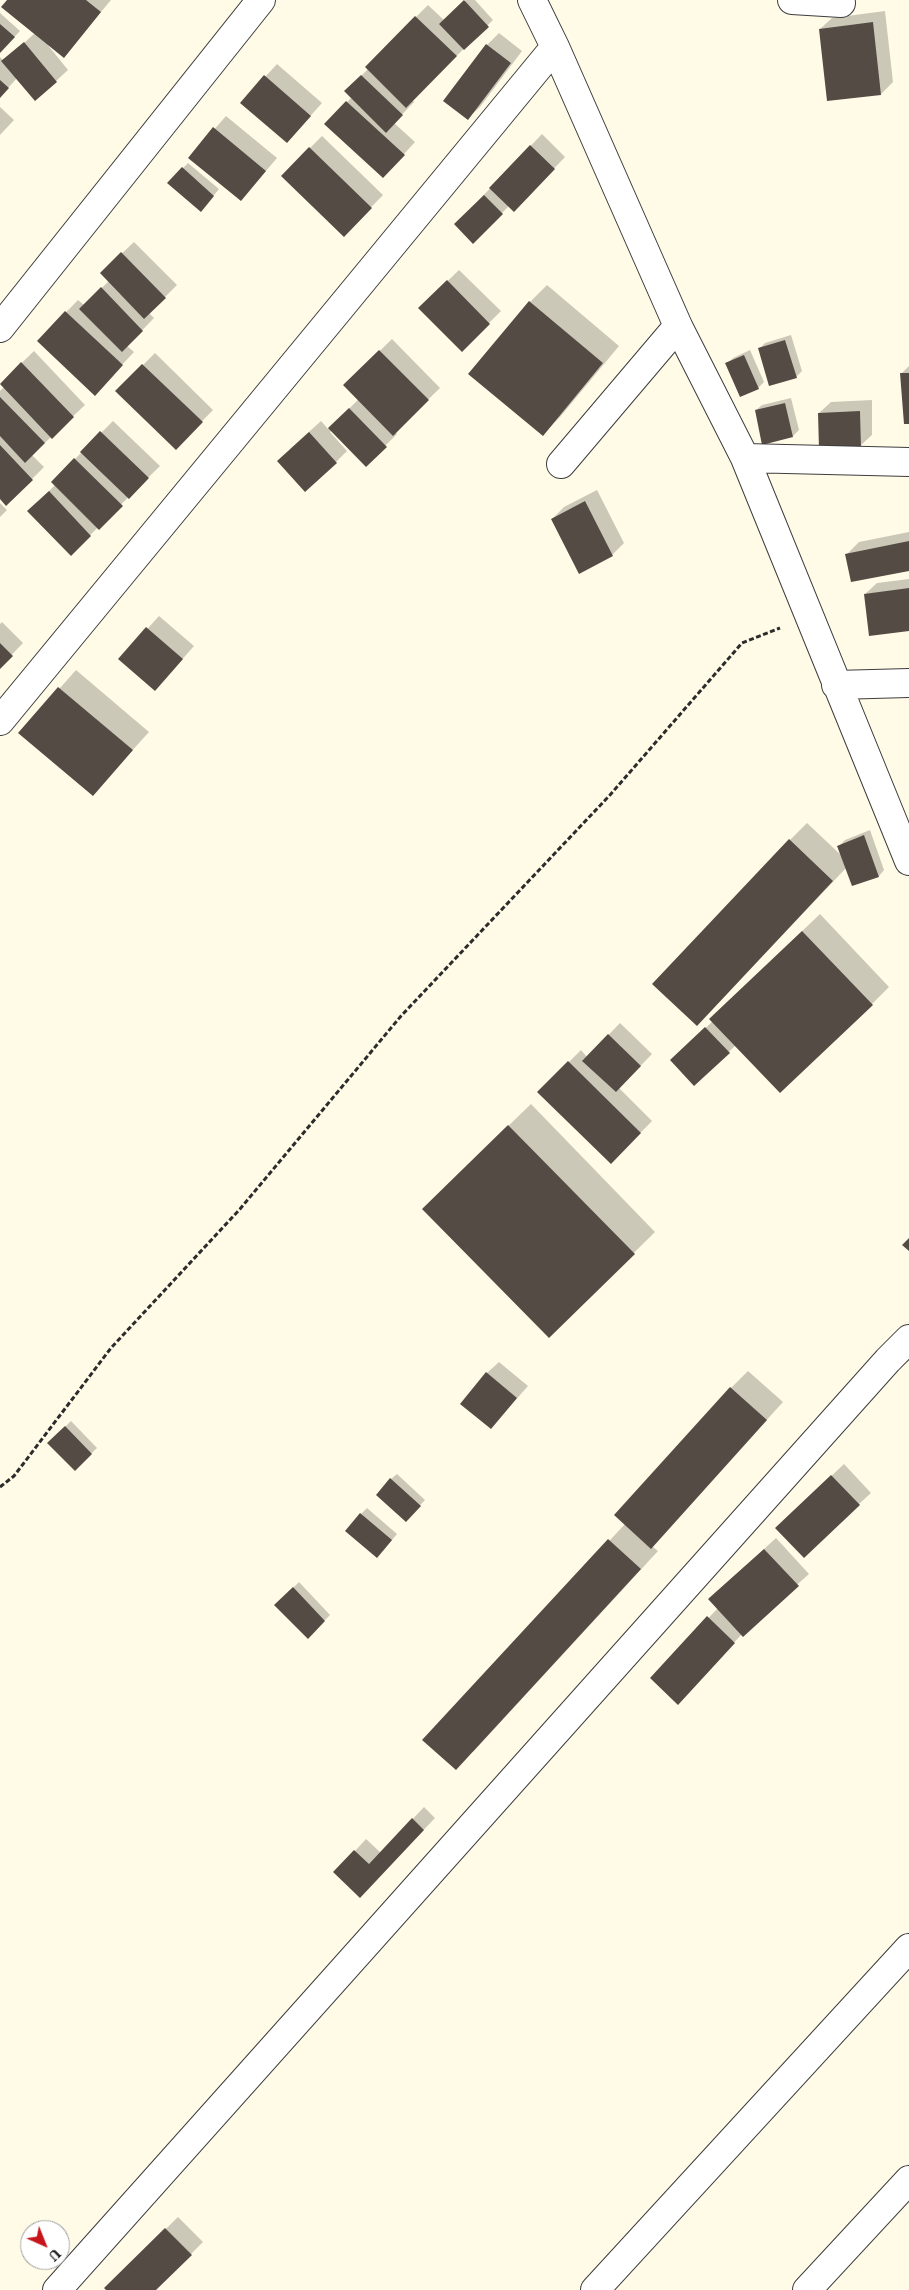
<!DOCTYPE html>
<style>
body{margin:0}
#map{position:relative;width:909px;height:2290px;overflow:hidden;background:#fffbe7;font-family:"Noto Serif",serif}
canvas{display:block}
.north{position:absolute;left:20px;top:2220px;width:50px;height:50px;box-sizing:border-box;background:#fff;border:1px solid #9d9d9d;border-radius:50%;rotate:136deg;font-size:14px;font-weight:700;line-height:20px;text-align:center;color:#0a0a0a}
.north::after{content:'';display:block;margin:auto;width:18px;height:22px;background:#c6161b;clip-path:polygon(50% 0,100% 100%,50% 72%,0 100%)}
</style>
<div id="map">
<canvas width="909" height="2290"></canvas>
<div class="north">U</div>
</div>
<script>
const c = document.querySelector('canvas').getContext('2d');
c.lineJoin = 'round';
function fill(path, color) { c.fillStyle = color; c.fill(path, 'evenodd'); }
const shape = rows => new Path2D(rows.map(r => 'M' + r).join(''));
function strokePath(path, color, width, dash) { c.strokeStyle = color; c.lineWidth = width; c.lineCap = dash ? 'butt' : 'round'; c.setLineDash(dash || []); c.stroke(path); }
fill(shape([
 [8,0,111,0,64,56,47,44,68,70,56,81,17,78,0,97,0,57,4,61,35,33],
 [466,0,475,0,493,20,412,100,414,102,394,123,415,142,394,165,326,124,352,97,346,91,368,69,366,67,428,5,445,21],
 [885,11,893,82,881,94,820,29,832,18],
 [0,13,20,31,0,52],
 [499,33,522,51,480,107,468,118,487,45],
 [277,64,322,103,287,142,242,102],
 [0,107,14,120,0,135],
 [226,116,277,158,241,200,190,157],
 [542,134,565,157,526,198,509,206,473,242,456,224],
 [322,136,383,195,344,235,282,176],
 [188,163,219,189,206,205,183,168],
 [134,242,177,285,149,313,154,318,127,346,134,352,106,382,38,341,78,300,84,305,109,281,101,273],
 [459,270,501,311,462,350,420,308],
 [547,285,619,346,560,417,543,434,530,302],
 [791,335,802,371,796,377,759,349,765,343],
 [392,339,440,388,395,432,397,434,366,465,332,430,330,432,347,451,336,462,290,449,321,421,328,429,359,399,345,385],
 [750,350,764,382,758,388,727,364,733,358],
 [34,351,85,405,32,455,44,467,32,479,0,498,0,391,4,387,1,383],
 [155,353,213,410,176,448,117,391],
 [909,366,909,422,901,374],
 [791,398,799,430,793,436,763,443,756,410,762,405],
 [872,400,872,435,860,446,819,413,831,402],
 [113,421,160,466,71,554,29,511,55,485,52,482],
 [597,490,624,543,612,555,552,519,564,507],
 [0,503,7,510,0,517],
 [909,532,909,570,847,554,859,542],
 [909,579,909,630,865,594,877,583],
 [159,616,194,646,155,690,120,659],
 [2,622,23,643,0,667,0,624],
 [76,670,149,732,93,794,20,733],
 [807,823,843,857,839,846,845,840,870,830,884,870,879,876,853,885,847,867,714,1007,790,840],
 [820,914,889,987,872,1004,736,1045,695,1085,683,1049,713,1021,728,1002],
 [620,1023,652,1054,619,1088,652,1121,611,1163,539,1092,581,1050,587,1057],
 [531,1104,655,1232,549,1337,445,1187],
 [499,1362,528,1386,491,1428,487,1373],
 [748,1371,783,1402,652,1546,658,1551,473,1752,424,1740,625,1524,731,1388],
 [71,1421,97,1448,75,1469,49,1443],
 [844,1464,871,1493,859,1504,789,1516],
 [397,1474,425,1500,406,1520,391,1479],
 [367,1508,397,1534,383,1551,361,1514],
 [776,1538,809,1574,742,1634,689,1691,651,1678,718,1608,722,1588],
 [299,1582,330,1615,308,1637,276,1605],
 [424,1807,435,1818,372,1884,355,1851,366,1839,381,1853],
 [178,2217,203,2242,155,2290,108,2290,106,2288]
]), '#0003');
fill(shape([
 [7,0,86,0,101,12,64,58,1,7],
 [464,0,489,27,464,50,439,24],
 [415,16,457,56,406,108,365,67],
 [873,22,881,95,827,101,819,29],
 [0,24,15,37,0,53],
 [24,42,57,82,35,101,1,61],
 [486,44,511,63,468,120,443,101],
 [264,75,311,116,287,143,240,103],
 [361,75,403,115,386,133,344,91],
 [0,80,9,88,0,98],
 [346,101,405,155,383,178,324,124],
 [213,127,266,171,241,201,188,158],
 [530,145,555,169,514,212,489,188],
 [309,147,372,208,344,237,281,176],
 [182,167,214,196,201,212,167,183],
 [484,195,503,214,473,244,454,224],
 [121,252,166,298,144,319,100,273],
 [447,280,490,324,462,352,418,308],
 [101,287,143,331,122,352,79,309],
 [529,301,603,363,543,436,468,374],
 [65,311,123,365,95,396,37,341],
 [785,340,797,378,769,386,758,348],
 [379,350,429,400,393,436,343,385],
 [744,355,759,389,740,397,725,363],
 [21,362,74,417,52,439,0,384],
 [142,364,203,422,176,450,115,391],
 [900,373,909,373,909,424,904,424],
 [0,397,45,443,25,463,0,436],
 [785,403,793,437,762,445,755,410],
 [349,408,387,447,366,467,328,428],
 [860,411,861,448,819,449,818,413],
 [100,431,149,478,129,499,80,452],
 [309,432,337,463,305,492,277,461],
 [0,445,33,480,6,506,0,499],
 [74,458,123,506,99,530,51,482],
 [49,491,91,536,71,556,27,511],
 [585,501,613,556,579,574,551,519],
 [909,541,909,571,851,582,845,554],
 [909,588,909,631,869,636,864,594],
 [146,627,183,659,155,691,118,659],
 [0,643,13,656,0,669],
 [58,687,133,750,93,796,18,733],
 [864,835,879,877,852,886,837,846],
 [789,839,833,881,697,1026,652,984],
 [802,931,873,1005,780,1093,709,1019],
 [705,1027,730,1053,694,1086,670,1060],
 [608,1034,641,1066,616,1092,582,1061],
 [568,1061,641,1133,611,1164,537,1092],
 [508,1125,635,1254,549,1338,422,1209],
 [909,1238,909,1251,902,1245],
 [486,1372,517,1398,491,1429,460,1404],
 [730,1387,767,1420,651,1549,614,1515],
 [65,1426,92,1454,75,1471,47,1443],
 [831,1475,860,1505,804,1558,775,1528],
 [390,1478,421,1506,406,1522,376,1495],
 [360,1513,392,1540,377,1558,345,1531],
 [608,1539,641,1569,456,1770,422,1740],
 [764,1549,799,1586,743,1637,708,1599],
 [293,1587,325,1621,308,1639,274,1605],
 [707,1616,735,1643,678,1705,650,1678],
 [412,1818,424,1830,360,1898,333,1872,354,1850,369,1864],
 [165,2228,192,2255,156,2290,106,2290,104,2288]
]), '#544b45');
const minor = shape([
 [532,0,555,47,678,326,745,458,909,861],
 [792,0,841,3],
 [0,328,261,0],
 [745,458,909,462],
 [561,464,678,326],
 [836,685,909,683],
 [0,721,555,47],
 [57,2290,888,1360,909,1339],
 [595,2290,909,1948],
 [807,2290,909,2180]
]);
strokePath(minor, '#3d3d3d', 30);
strokePath(shape([
 [0,1487,14,1476,111,1348,240,1209,401,1016,610,795,742,643,780,628]
]), '#2c2c2c', 3, [5, 2.5]);
strokePath(minor, '#fff', 28);
</script>
